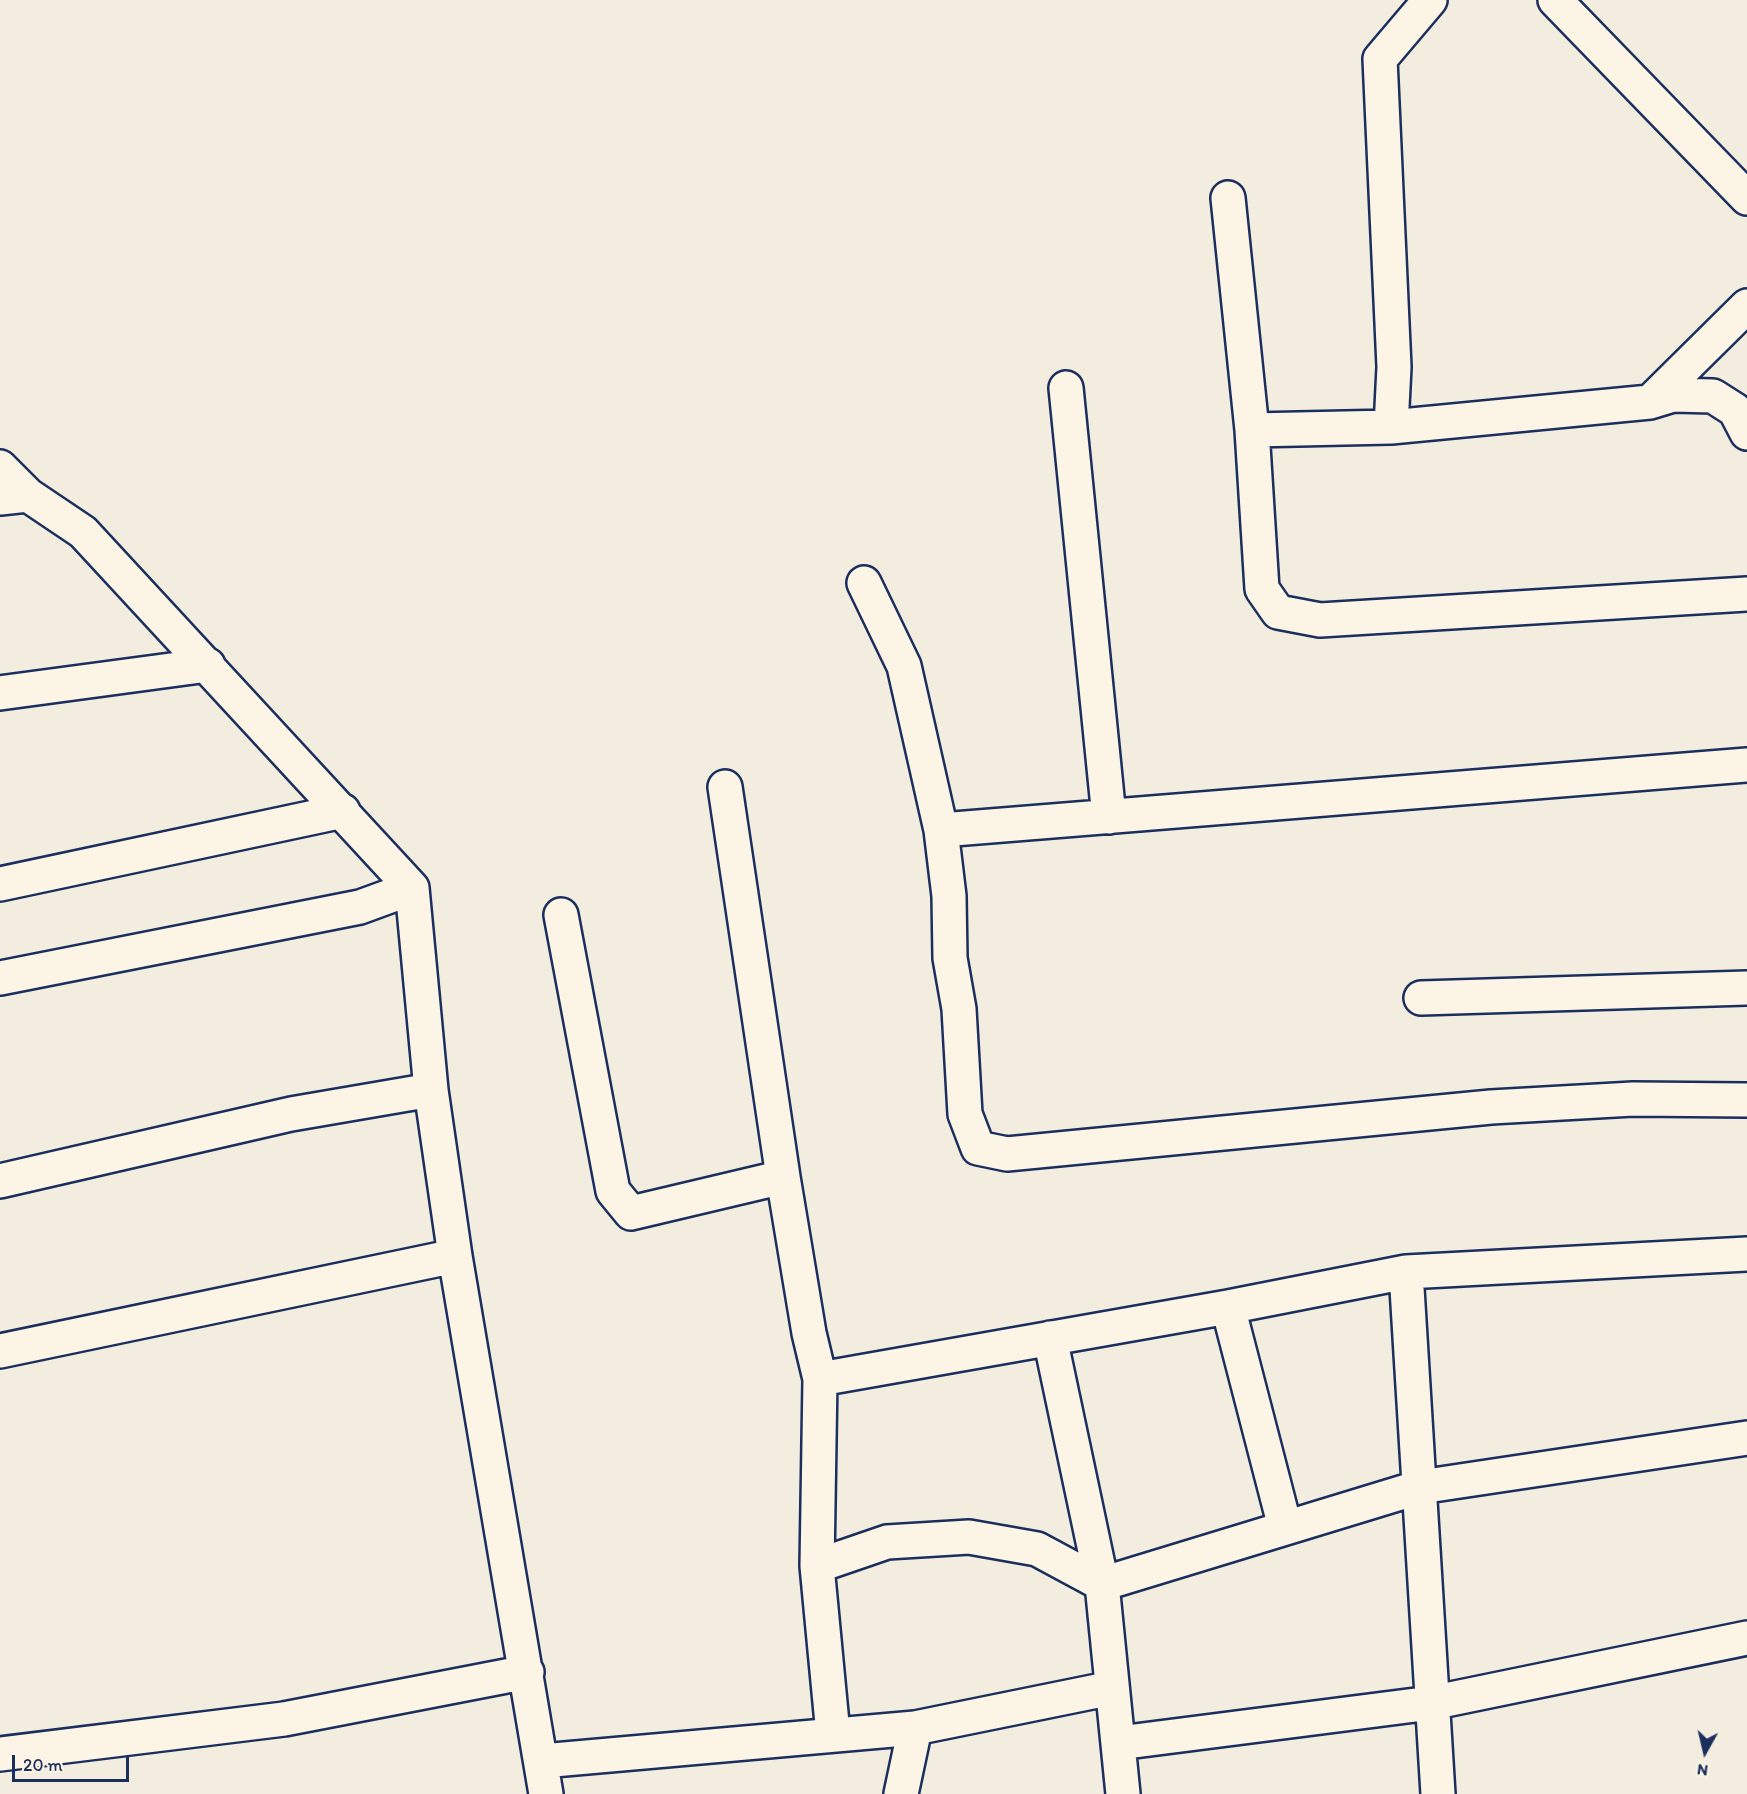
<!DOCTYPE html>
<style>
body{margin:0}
#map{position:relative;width:1747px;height:1794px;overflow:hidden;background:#f3ede0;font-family:Itim,sans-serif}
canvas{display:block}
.north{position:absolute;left:1675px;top:1722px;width:60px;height:60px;-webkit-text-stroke:4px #fcf5e5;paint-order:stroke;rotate:188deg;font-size:16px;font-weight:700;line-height:24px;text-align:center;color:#1b2f5e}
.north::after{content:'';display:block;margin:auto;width:21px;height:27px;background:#1b2f5e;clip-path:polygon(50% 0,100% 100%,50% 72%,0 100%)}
.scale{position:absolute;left:12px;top:1755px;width:117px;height:27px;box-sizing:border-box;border:3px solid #1b2f5e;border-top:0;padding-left:8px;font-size:18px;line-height:21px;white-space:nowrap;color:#1b2f5e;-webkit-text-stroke:4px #fcf5e5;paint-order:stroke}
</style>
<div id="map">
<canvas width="1747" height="1794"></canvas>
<div class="north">N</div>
<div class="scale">20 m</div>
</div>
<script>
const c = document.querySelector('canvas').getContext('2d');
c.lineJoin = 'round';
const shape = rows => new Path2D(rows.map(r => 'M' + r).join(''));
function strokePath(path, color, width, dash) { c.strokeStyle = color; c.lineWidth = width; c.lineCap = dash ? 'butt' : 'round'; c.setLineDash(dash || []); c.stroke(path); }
const minor = shape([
 [1430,0,1380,59,1394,367,1391,427,1650,402,1673,395,1713,396,1735,410,1747,433],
 [1555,0,1747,198],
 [1228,198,1252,430,1262,589,1278,612,1320,620,1747,594],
 [1066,388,1109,817],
 [1650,402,1747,306],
 [1252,430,1391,427],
 [0,467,28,495],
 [0,498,28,495,83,532,412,888,431,1090,455,1256,546,1794],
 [864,583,904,666,941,830,949,896,950,958,959,1009,965,1114,978,1148,1007,1154,1491,1107,1633,1099,1747,1100],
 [0,693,208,665],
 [725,787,783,1177],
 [941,830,1747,765],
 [0,884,343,811],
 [561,915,613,1191,631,1213,783,1177,809,1333,820,1379,1228,1307,1406,1272,1438,1794],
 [0,978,360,907,412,888],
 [1421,998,1747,988],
 [0,1181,291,1114,431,1090],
 [1406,1272,1747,1254],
 [1228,1307,1285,1527],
 [1050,1338,1102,1584,1123,1794],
 [0,1351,455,1256],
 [820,1379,817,1566,833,1734],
 [817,1566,887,1542,969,1537,1037,1549,1102,1584,1420,1487,1747,1438],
 [1119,1743,1431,1703,1747,1638],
 [0,1754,284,1719,527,1672],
 [542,1761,915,1728,1112,1688],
 [901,1794,915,1728]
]);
strokePath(minor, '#1b2f5e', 38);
strokePath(minor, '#fcf5e5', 33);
</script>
